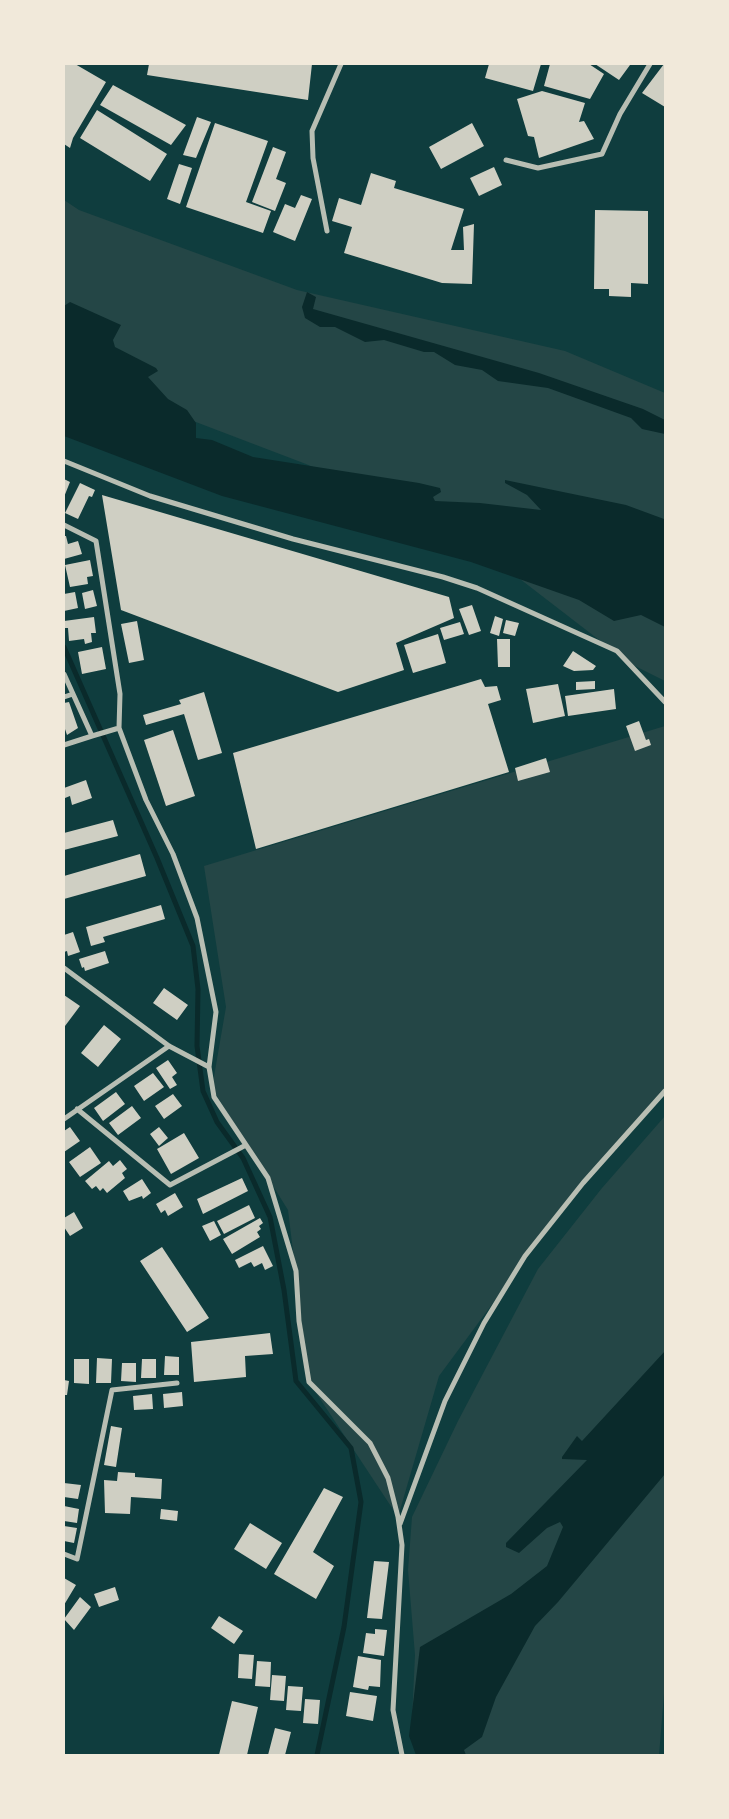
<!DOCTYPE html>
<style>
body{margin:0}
#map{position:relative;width:729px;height:1819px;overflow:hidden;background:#0f3d3e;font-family:"Exo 2",sans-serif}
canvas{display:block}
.frame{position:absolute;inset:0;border:65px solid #f1e9da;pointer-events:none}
</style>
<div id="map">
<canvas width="729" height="1819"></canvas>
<div class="frame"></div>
</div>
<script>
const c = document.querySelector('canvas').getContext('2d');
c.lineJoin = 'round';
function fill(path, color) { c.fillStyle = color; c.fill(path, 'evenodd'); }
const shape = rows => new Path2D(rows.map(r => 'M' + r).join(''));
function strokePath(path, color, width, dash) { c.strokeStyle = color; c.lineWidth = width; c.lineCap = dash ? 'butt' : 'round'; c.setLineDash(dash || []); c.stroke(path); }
fill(shape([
 [64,200,79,210,297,290,565,351,665,393,665,681,629,663,459,532,306,464,146,403,66,305,64,305],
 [665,726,665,1089,553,1222,439,1376,398,1517,309,1382,288,1210,212,1088,226,1007,204,866],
 [665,1116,665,1682,659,1755,418,1755,411,1740,415,1655,408,1570,412,1517,458,1421,538,1269,602,1188]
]), '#244646');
fill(shape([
 [307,292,316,297,313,309,539,373,643,409,665,420,665,434,642,429,631,418,548,388,498,381,482,370,455,365,434,352,424,352,384,340,365,342,335,327,320,327,305,318,302,307],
 [70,302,121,325,113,340,115,347,156,368,158,371,148,377,168,399,187,410,196,423,196,438,212,440,253,457,419,483,440,488,441,492,433,497,435,501,480,503,541,510,527,495,505,483,505,480,626,505,664,519,665,627,641,615,614,621,579,600,471,562,222,496,64,436,64,306],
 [665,1351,665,1474,558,1602,535,1626,496,1697,482,1737,464,1750,466,1755,416,1755,409,1736,420,1647,511,1594,547,1566,563,1527,560,1522,547,1528,519,1553,506,1547,506,1543,587,1460,562,1459,562,1457,577,1436,582,1441]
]), '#0a2a2b');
strokePath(shape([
 [64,647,157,858,193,946,198,989,197,1046,203,1091,217,1122,243,1158,270,1217,284,1290,296,1381,351,1448,361,1502,344,1627,317,1755]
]), '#0a2a2b', 5);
fill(shape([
 [64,64,75,64,106,82,73,138,70,148,64,144],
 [149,64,312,64,308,100,147,75],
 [489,64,541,64,533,91,485,78],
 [550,64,589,64,604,74,590,99,544,86],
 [595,64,629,64,630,65,619,80],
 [664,64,665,64,665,107,642,93],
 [113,85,186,125,171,145,100,105],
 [542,91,585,103,579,122,584,121,594,139,539,158,534,137,528,136,517,99],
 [97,110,167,154,150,181,80,138],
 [197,117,211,122,196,158,183,155],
 [215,123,268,141,246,202,271,211,263,233,186,207],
 [472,123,484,146,441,169,429,147],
 [273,147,286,152,276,179,286,183,275,211,252,202],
 [179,164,192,168,180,204,167,199],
 [494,167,502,185,479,196,470,178],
 [371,173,396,181,394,188,464,209,451,250,464,250,463,227,474,224,472,284,442,283,344,253,352,227,332,221,339,198,361,205],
 [301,195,312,199,295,241,273,232,285,204,295,208],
 [595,210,648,211,648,284,631,283,631,297,609,296,609,289,594,289],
 [64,479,70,482,64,497],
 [80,483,95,490,92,497,89,496,78,519,65,513],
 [102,495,449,597,454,618,396,643,404,670,338,692,121,610],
 [64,536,66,536,68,544,78,541,82,554,64,559],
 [90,560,93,576,87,577,88,584,70,587,65,565],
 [93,590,97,606,85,609,82,593],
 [75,592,78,608,64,611,64,594],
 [472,605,481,631,469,635,459,609],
 [495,616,503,619,499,636,490,633],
 [94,617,96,633,91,633,92,642,85,644,84,639,69,641,68,628,64,628,64,621],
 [506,620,519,623,515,636,503,633],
 [137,621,144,660,129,663,121,624],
 [460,622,464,634,444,640,440,628],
 [438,634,446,663,413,673,404,645],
 [497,639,510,639,510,667,498,667],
 [102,647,106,669,82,674,78,652],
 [573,651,596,666,593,670,574,671,563,666],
 [481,679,485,687,497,686,501,700,488,704,509,772,256,849,233,753],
 [595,681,595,689,576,690,576,682],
 [558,684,565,716,533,723,526,689],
 [614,689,616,709,568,716,565,696],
 [204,692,222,753,198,760,184,714,146,725,143,715,181,704,179,700],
 [69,702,78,728,67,735,64,726,64,703],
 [639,721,646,740,649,739,651,745,635,751,626,726],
 [173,730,195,796,166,806,144,740],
 [546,758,550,772,518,781,515,768],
 [86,780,92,798,72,805,70,796,65,798,64,788],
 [113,820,118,836,64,850,64,833],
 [140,854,146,876,64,899,64,876],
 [161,905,165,919,103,937,105,942,91,946,86,927],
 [73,932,80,952,68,956,67,951,64,952,64,935],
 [105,951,109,963,85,971,84,967,82,968,79,959],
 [164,988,188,1005,177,1020,153,1003],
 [64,995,80,1006,65,1026,64,1026],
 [104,1025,121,1039,98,1067,81,1053],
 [168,1060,177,1073,172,1077,177,1085,170,1089,156,1068],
 [153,1073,164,1087,144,1101,134,1086],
 [116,1092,125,1104,103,1121,94,1108],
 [173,1094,182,1106,164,1119,155,1106],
 [132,1106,141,1118,118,1135,109,1123],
 [70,1127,80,1141,64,1152,64,1131],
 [159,1127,168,1138,159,1146,150,1134],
 [184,1133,199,1158,171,1174,157,1149],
 [90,1147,101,1163,80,1177,69,1162],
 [120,1160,127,1169,122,1173,125,1178,107,1193,103,1188,100,1191,96,1186,92,1189,85,1181,109,1161,113,1166],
 [242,1178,248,1191,203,1214,197,1199],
 [142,1179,151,1193,143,1199,142,1196,129,1201,123,1191],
 [175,1193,183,1207,168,1216,165,1210,161,1213,156,1204],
 [249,1205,255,1218,224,1234,217,1221],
 [74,1212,83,1228,70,1236,64,1227,64,1218],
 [260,1218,263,1223,259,1226,261,1229,257,1232,260,1237,232,1254,223,1239],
 [214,1221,221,1235,210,1241,202,1226],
 [263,1246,273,1266,265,1270,262,1263,254,1267,251,1262,239,1268,235,1260],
 [162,1247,209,1318,187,1332,140,1261],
 [270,1333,273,1354,245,1356,246,1377,194,1382,191,1342],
 [165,1356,179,1357,179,1375,164,1375],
 [97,1358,112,1359,111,1383,96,1383],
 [74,1359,89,1359,89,1384,74,1383],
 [142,1359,156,1359,156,1378,141,1378],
 [122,1363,136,1363,136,1382,121,1381],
 [64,1380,69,1381,67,1395,64,1395],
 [182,1392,183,1406,164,1408,163,1394],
 [152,1394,153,1409,134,1410,133,1396],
 [111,1426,122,1428,116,1467,104,1465],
 [118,1472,135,1473,135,1477,162,1479,161,1499,131,1497,130,1514,105,1513,104,1480,117,1481],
 [64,1483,81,1485,78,1499,64,1497],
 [324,1488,343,1497,313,1552,334,1566,316,1599,274,1574],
 [64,1506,79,1509,77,1523,64,1521],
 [161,1509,178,1511,177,1521,160,1519],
 [250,1523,282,1543,266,1569,234,1549],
 [64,1526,77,1528,74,1543,64,1541],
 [374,1561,389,1562,382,1619,367,1618],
 [64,1578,76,1585,64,1605],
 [115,1587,119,1600,99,1607,94,1594],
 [80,1597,91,1607,74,1630,64,1619],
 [219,1616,243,1631,234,1644,211,1628],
 [375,1629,387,1630,384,1656,363,1653,366,1633,375,1634],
 [239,1654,254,1655,252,1679,238,1678],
 [358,1656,381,1660,380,1687,369,1686,368,1690,353,1687],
 [257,1661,271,1662,270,1687,255,1686],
 [272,1675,286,1676,284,1701,270,1700],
 [288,1686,303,1687,301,1711,286,1710],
 [350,1692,377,1696,373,1721,346,1716],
 [305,1699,320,1700,318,1724,303,1723],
 [232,1701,258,1707,247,1755,219,1755],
 [275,1728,291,1732,285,1755,268,1755]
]), '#cfcfc3');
strokePath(shape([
 [506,160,538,168,602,154,620,114,650,64],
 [327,231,313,158,312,131,341,64],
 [64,461,150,496,293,539,443,577,477,588,617,651,665,702],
 [64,525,96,541,120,694,119,728],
 [64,674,92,736,64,745],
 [64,697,73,694],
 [92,736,119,728,146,800,173,854,197,918,216,1012,209,1067],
 [64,968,169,1046,209,1067,214,1097,268,1178,296,1271,299,1321,309,1382,370,1443,388,1478,398,1517,402,1545,393,1710,402,1755],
 [77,1109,170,1185,246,1145],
 [64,1119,169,1046],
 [400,1524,445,1401,484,1323,525,1256,583,1183,665,1091],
 [64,1554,77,1559,112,1390,177,1383]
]), '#b8beb3', 5);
</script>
